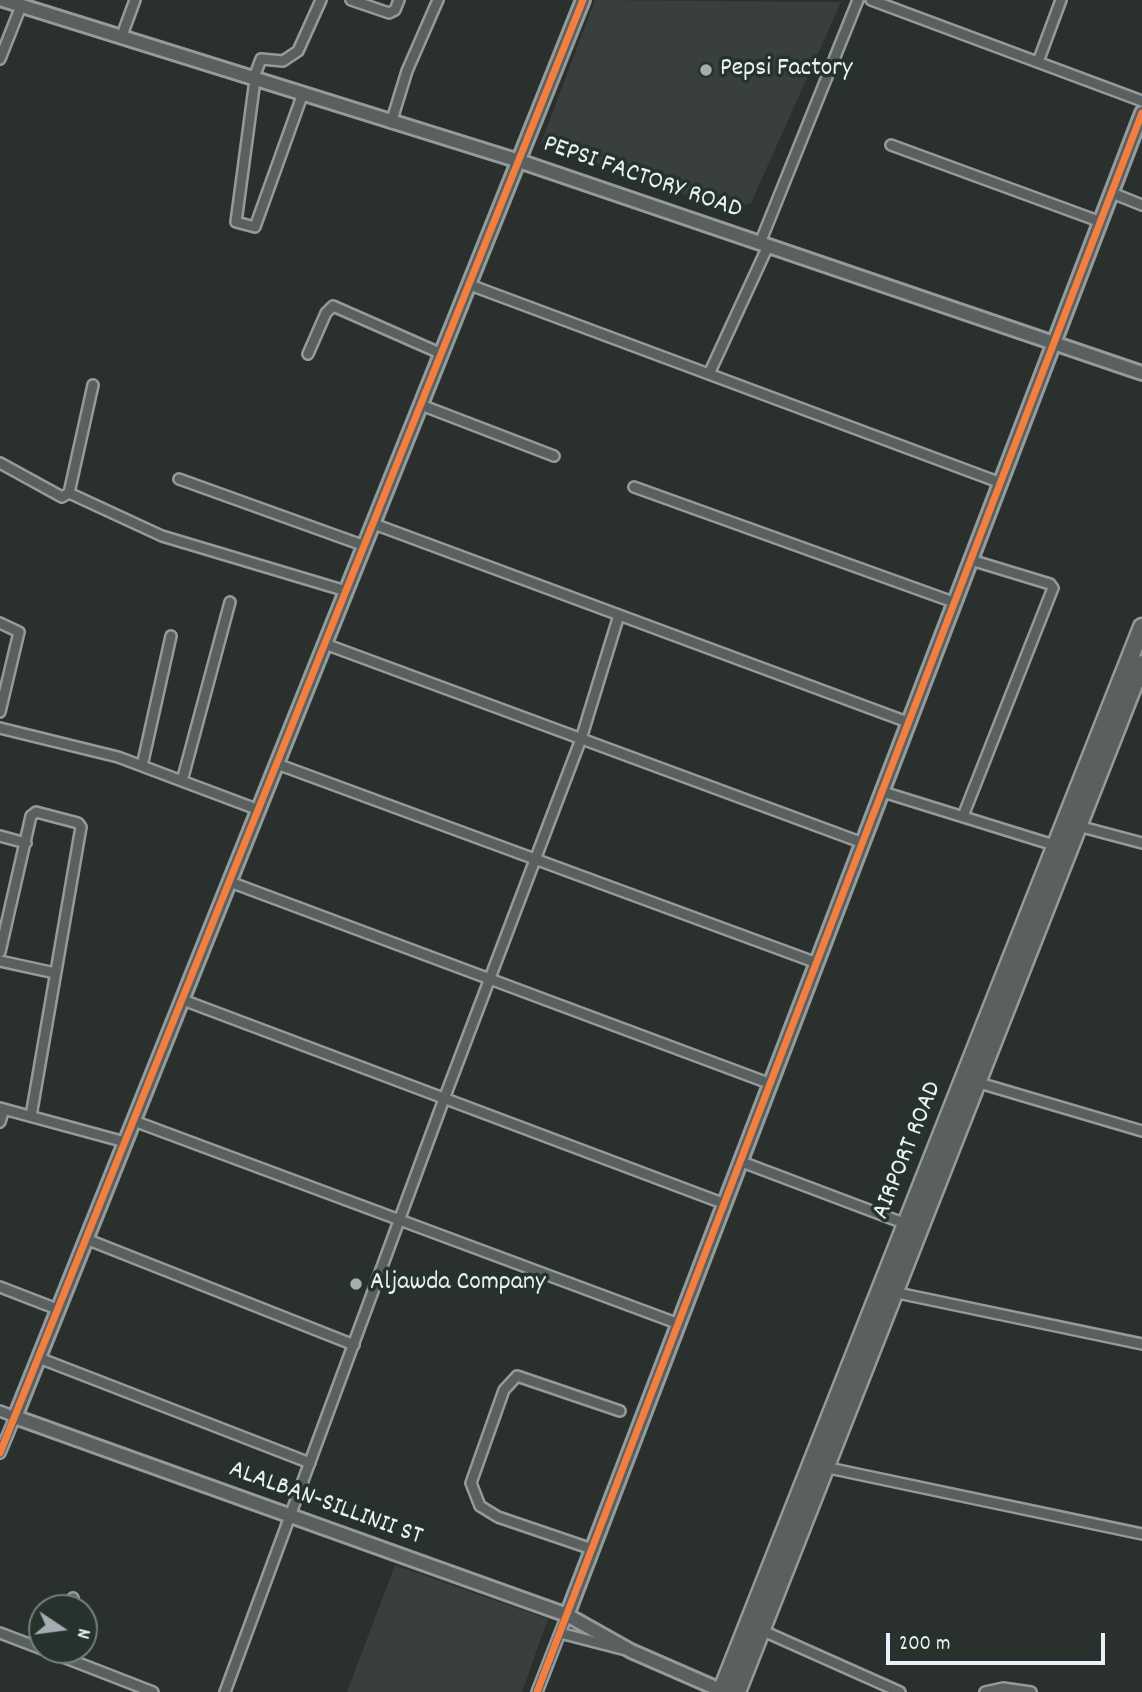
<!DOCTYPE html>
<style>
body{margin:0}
#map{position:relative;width:1142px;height:1692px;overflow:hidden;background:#29302d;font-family:Dekko,sans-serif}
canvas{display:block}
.north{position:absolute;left:28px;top:1594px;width:70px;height:70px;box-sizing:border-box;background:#26332d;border:2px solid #747f7e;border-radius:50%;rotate:103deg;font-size:19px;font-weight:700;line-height:28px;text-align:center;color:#e8f1f8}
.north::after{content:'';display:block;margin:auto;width:24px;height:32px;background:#a5adb1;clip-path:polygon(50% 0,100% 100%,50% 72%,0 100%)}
.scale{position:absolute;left:886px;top:1633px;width:219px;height:32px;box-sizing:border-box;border:4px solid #e8f1f8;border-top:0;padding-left:9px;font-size:21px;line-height:24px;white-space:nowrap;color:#e8f1f8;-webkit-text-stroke:5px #26332d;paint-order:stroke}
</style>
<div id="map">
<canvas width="1142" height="1692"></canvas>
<div class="north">N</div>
<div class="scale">200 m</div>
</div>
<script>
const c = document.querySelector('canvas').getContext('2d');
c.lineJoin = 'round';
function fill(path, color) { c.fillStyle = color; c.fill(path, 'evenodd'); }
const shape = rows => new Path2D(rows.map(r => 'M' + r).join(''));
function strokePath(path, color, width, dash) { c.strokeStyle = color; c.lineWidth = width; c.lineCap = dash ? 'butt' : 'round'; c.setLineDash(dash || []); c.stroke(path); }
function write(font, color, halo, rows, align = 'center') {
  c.font = font + ' Dekko,sans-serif'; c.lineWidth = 7; c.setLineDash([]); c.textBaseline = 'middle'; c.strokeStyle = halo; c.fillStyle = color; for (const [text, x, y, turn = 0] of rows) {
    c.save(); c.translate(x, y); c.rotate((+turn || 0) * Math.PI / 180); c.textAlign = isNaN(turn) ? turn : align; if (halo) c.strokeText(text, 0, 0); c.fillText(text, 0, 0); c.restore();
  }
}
fill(shape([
 [595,0,841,2,751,203,728,210,541,143],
 [395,1565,548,1619,522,1692,347,1692]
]), '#393f3c');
const street = shape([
 [351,0,389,13,395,10,399,0],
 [871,0,1142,101],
 [121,38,135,0],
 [0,59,21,6],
 [1038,62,1061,0],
 [253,80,261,59,283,61,298,51,321,0],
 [255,80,236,222,255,227,302,96],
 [391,123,407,71,438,0],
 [891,145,1101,222],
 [1112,193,1142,205],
 [760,243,858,0],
 [470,285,1001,483],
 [308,354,326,313,333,306,442,354],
 [709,374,768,246],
 [93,385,69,493,162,536,346,591],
 [421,405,554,456],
 [0,463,62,497,69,493],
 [179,479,365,546],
 [634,487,956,603],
 [374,524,910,723],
 [0,623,19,632,0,712],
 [325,644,863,843],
 [0,728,118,757,259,810],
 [277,764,817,963],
 [142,766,171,636],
 [182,781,230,602],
 [883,792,1057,846],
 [963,816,1053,588,1050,584,971,560],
 [1078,826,1142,843],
 [0,836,26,843],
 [230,882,771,1084],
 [0,952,31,816,36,812,78,823,81,827,31,1116],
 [0,961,55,973],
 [183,1000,725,1204],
 [976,1082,1142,1131],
 [0,1108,125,1142],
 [134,1121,679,1324],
 [0,1122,4,1109],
 [742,1162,906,1224],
 [86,1239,354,1345],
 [0,1287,57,1309],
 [893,1292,1142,1344],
 [39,1358,310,1463],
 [0,1411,15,1417,0,1453],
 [824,1467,1142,1534],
 [592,1549,498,1517,480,1506,471,1483,504,1390,517,1376,620,1411],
 [70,1608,73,1598],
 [761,1630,900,1692],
 [0,1633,42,1649],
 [560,1633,622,1649],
 [45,1650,153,1692],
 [225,1692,444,1099,581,739,619,615],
 [537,1692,567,1615],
 [985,1692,1003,1688,1031,1692]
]);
const secondary = shape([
 [3,0,519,161,1142,373],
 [583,0,15,1417,567,1615,631,1651,725,1692],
 [567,1615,1142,113]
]);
const highway = shape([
 [721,1692,1142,627],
 [737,1692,1142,664]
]);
strokePath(street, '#959a9a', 14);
strokePath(secondary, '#959a9a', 18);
strokePath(highway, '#959a9a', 21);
strokePath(street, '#5a6060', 9);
strokePath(secondary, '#5a6060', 12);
strokePath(highway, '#5a6060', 16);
strokePath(shape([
 [0,1453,583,0],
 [537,1692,1142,113]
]), '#f27e40', 7);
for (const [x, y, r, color] of [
 [706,70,7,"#a5adb1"],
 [356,1284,7,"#a5adb1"]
]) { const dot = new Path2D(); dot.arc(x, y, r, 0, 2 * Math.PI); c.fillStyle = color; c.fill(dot); strokePath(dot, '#26332d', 2.5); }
write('26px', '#e8f1f8', '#26332d', [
 ["Pepsi Factory",720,70],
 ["Aljawda Company",370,1284]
], 'left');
write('26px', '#e8f1f8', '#26332d', [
 ["PEPSI FACTORY ROAD",642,179,19],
 ["AIRPORT ROAD",909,1151,-68],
 ["ALALBAN-SILLINII ST",325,1505,20]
]);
</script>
